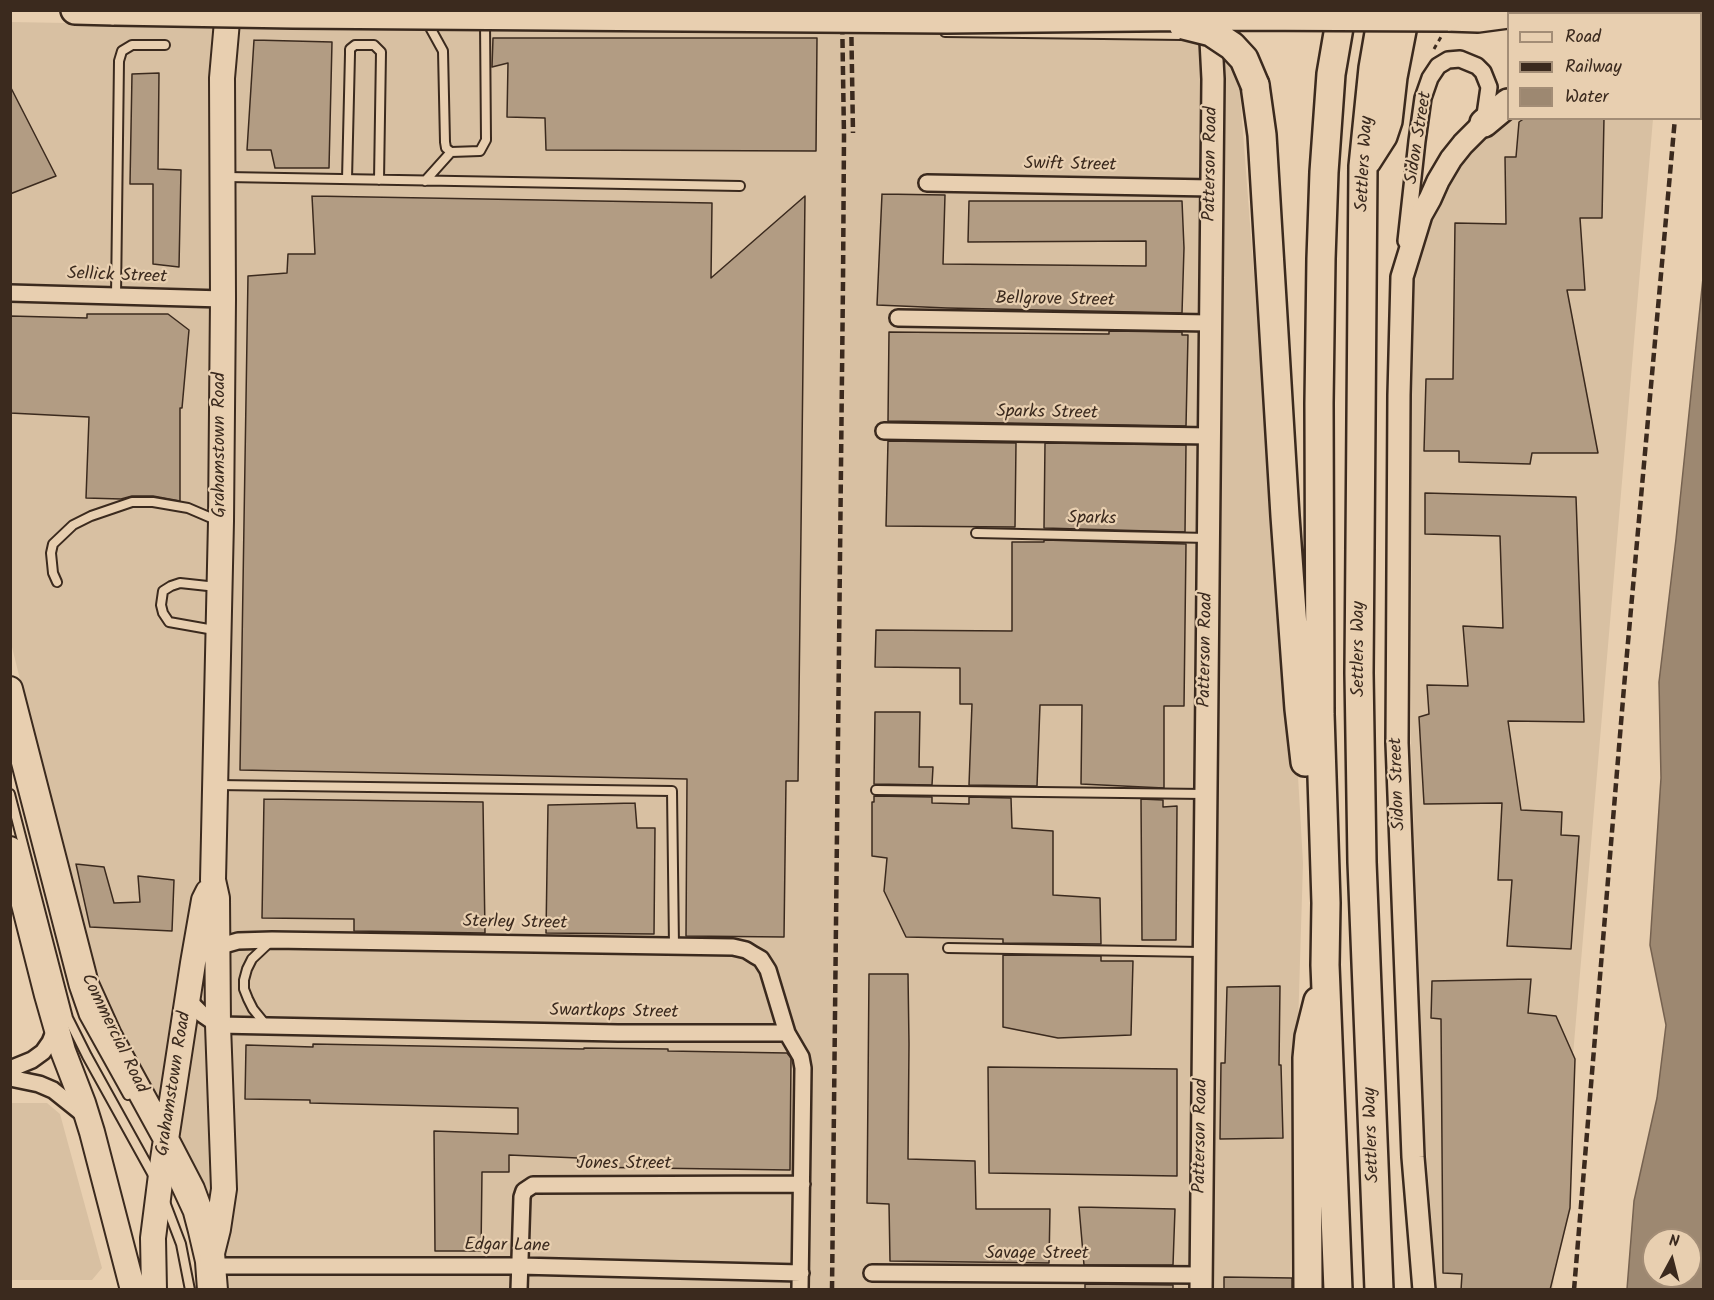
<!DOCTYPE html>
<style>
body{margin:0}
#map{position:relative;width:1714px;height:1300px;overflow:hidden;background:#e8cfb0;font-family:Kalam,sans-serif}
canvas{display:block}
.frame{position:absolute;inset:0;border:12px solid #3b2a1e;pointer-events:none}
.legend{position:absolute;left:1507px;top:12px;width:195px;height:108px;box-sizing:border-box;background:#e8cfb0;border:2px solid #a38d76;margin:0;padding:8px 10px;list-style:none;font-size:18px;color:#3b2a1e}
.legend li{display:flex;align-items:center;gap:12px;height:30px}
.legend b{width:30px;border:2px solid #a38d76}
.north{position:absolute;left:1642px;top:1228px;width:60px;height:60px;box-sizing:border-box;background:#e8cfb0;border:2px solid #a38d76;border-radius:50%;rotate:7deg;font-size:16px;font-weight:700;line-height:24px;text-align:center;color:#3b2a1e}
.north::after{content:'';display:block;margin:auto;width:21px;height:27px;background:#3b2a1e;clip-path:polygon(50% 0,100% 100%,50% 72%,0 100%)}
</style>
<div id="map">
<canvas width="1714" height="1300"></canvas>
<div class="frame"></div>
<ul class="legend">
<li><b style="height:8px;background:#e8cfb0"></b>Road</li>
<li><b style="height:8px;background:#3b2a1e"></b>Railway</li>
<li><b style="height:16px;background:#9d8871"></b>Water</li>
</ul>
<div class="north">N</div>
</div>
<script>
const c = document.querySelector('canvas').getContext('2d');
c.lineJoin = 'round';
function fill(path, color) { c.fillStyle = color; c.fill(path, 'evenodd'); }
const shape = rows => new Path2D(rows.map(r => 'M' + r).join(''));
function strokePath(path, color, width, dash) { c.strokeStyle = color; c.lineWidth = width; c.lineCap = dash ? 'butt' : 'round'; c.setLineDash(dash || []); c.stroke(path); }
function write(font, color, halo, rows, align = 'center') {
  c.font = font + ' Kalam,sans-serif'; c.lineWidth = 4.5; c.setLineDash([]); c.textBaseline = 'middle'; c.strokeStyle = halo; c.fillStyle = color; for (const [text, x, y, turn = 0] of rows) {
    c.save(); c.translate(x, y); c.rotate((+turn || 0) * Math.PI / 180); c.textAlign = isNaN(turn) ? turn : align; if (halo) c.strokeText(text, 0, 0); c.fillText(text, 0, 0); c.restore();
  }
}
fill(shape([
 [10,22,236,26,251,23,1183,35,1229,56,1238,67,1269,472,1298,776,1303,863,1290,1289,226,1289,226,1274,210,1200,110,1011,75,902,11,643],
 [1508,118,1653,119,1553,1289,1437,1290,1425,1137,1411,747,1412,400,1415,280,1432,222,1449,178,1491,121],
 [11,1103,47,1103,60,1114,102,1268,92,1280,11,1280]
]), '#d8c0a2');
const water = shape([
 [1703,278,1703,1289,1627,1289,1634,1201,1657,1098,1666,1025,1650,945,1661,778,1659,682,1676,539,1703,278],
 [1654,1240,1690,1240,1690,1276,1654,1276,1654,1240]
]);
fill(water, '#9d8871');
strokePath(water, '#766250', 1.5);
const building = shape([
 [493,38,817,38,816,151,546,150,545,118,507,117,508,63,492,67,493,38],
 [254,40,332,42,329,168,275,168,271,150,247,150,254,40],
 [159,73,158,169,181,170,179,267,153,264,153,184,130,184,132,74,159,73],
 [10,86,56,176,10,194,10,86],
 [1525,118,1604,118,1602,218,1580,218,1585,290,1567,290,1598,453,1532,453,1530,464,1459,462,1459,451,1424,451,1426,379,1453,379,1455,223,1506,224,1505,157,1516,157,1519,122,1525,118],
 [882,194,945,195,943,264,1146,266,1146,241,968,242,969,201,1182,201,1184,248,1182,313,947,308,877,305,882,194],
 [312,196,712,203,711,278,805,196,798,781,786,781,784,937,686,936,687,779,240,770,248,276,287,273,288,254,315,254,312,196],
 [87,314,168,314,189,330,182,408,180,408,180,501,153,496,132,496,121,499,86,498,89,417,10,413,10,316,87,318,87,314],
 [1109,331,1182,332,1182,335,1188,335,1186,426,888,421,889,332,1109,334,1109,331],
 [888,441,1016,443,1015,527,886,526,888,441],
 [1045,443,1186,445,1185,532,1044,528,1045,443],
 [1425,493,1576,497,1584,722,1508,721,1521,810,1562,812,1561,835,1579,836,1571,949,1507,946,1512,880,1498,880,1502,803,1424,804,1419,717,1429,714,1427,685,1468,686,1463,626,1503,628,1500,536,1425,534,1425,493],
 [1044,540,1186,544,1184,706,1164,706,1164,788,1081,784,1082,705,1040,705,1037,786,969,785,972,704,960,704,960,668,875,667,876,630,1012,631,1012,542,1044,542,1044,540],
 [875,712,920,712,919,767,933,767,932,785,874,784,875,712],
 [874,796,932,797,932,803,969,804,969,797,1011,798,1012,828,1053,831,1053,895,1100,898,1101,944,1003,943,1003,939,906,937,884,891,887,858,872,856,872,802,874,802,874,796],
 [264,799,483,802,485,933,354,931,354,919,262,918,264,799],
 [1141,799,1163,800,1163,807,1177,806,1176,940,1142,940,1141,799],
 [635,803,637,828,655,828,654,934,546,933,548,805,635,803],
 [76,864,104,867,114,903,140,902,138,876,174,880,172,931,90,927,76,864],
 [1003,955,1101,956,1101,961,1133,961,1131,1035,1058,1038,1003,1027,1003,955],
 [869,974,908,974,909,1044,908,1159,975,1161,976,1209,1050,1209,1049,1263,890,1261,889,1204,867,1203,869,974],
 [1531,979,1528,1013,1556,1016,1575,1059,1570,1208,1550,1290,1461,1290,1462,1274,1443,1273,1441,1019,1431,1018,1432,981,1531,979],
 [1280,986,1279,1065,1281,1065,1283,1138,1220,1139,1221,1063,1225,1063,1227,987,1280,986],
 [313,1044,584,1049,584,1048,668,1049,668,1051,787,1053,791,1058,790,1170,577,1167,578,1158,509,1155,509,1172,482,1172,481,1251,435,1251,434,1131,518,1134,518,1108,310,1103,310,1100,245,1099,246,1045,313,1047,313,1044],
 [988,1067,1177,1069,1177,1176,989,1173,988,1067],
 [1079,1207,1175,1209,1173,1265,1084,1265,1079,1207],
 [1224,1277,1292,1278,1292,1290,1224,1290,1224,1277],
 [1085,1284,1173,1285,1173,1290,1085,1290,1085,1284]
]);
fill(building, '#b29c83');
strokePath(building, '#3b2a1e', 1.5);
const lane = shape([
 [427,22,443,51,445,142,446,148,451,152,480,151,486,140,485,23],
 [945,32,1182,35],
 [227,177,740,186],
 [347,179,350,54,350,49,355,45,374,45,381,52,379,180],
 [425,181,451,152],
 [116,296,119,61,122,51,132,45,165,45],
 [976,533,1208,538],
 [57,582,53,573,51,553,53,544,73,525,91,516,132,502,153,502,188,508,216,520],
 [214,630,169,622,163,613,161,605,163,591,171,586,180,583,217,587],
 [10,740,74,987,84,1016,128,1095],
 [217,785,672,791,674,946],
 [876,790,1204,794],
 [10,794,68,1018,87,1056,154,1177],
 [948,948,1202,952],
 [266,1025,253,1009,248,999,244,989,244,980,247,969,252,959,270,942],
 [169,1172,188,1213,193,1232,200,1262,202,1290],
 [165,1202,181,1244,190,1290]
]);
const street = shape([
 [927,183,1212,188],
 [1406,241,1417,141,1423,98,1430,78,1438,66,1448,60,1460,59,1477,66,1483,72,1489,87,1484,122],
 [10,293,223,299],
 [898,318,1210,323],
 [884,431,1210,436],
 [210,952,217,947,238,941,272,940,733,947,746,950,754,955,761,959,768,970,787,1033,801,1057,803,1068,800,1290],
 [188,1000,202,1014,218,1025,618,1033,787,1033],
 [10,1069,32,1060,43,1052,50,1042,56,1027],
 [10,1078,39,1084,53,1090,83,1114],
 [213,1266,519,1266,801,1273],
 [872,1273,1201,1275],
 [519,1290,522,1197,524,1191,533,1185,802,1184]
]);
const secondary = shape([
 [1201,1290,1213,79,1210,21],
 [1424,1290,1413,1157,1397,743,1399,395,1402,277,1421,215,1430,199,1438,181,1451,159,1463,144,1484,123]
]);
const primary = shape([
 [10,689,86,984,109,1035,166,1139,192,1189,202,1216,212,1253,215,1290],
 [10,849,47,995,63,1051,83,1103,92,1132,133,1290],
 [212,1253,218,1229,224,1189,218,1025,217,898,213,880,221,521,223,299,222,78,228,10],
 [154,1290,153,1238,163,1159,193,963,204,900,208,892]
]);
const highway = shape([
 [75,10,114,11],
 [1608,14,1610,10],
 [1448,17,1478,18,1508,14],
 [1255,85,1262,135,1285,516,1299,709,1305,762],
 [1484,123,1508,103],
 [1367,161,1383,136,1388,121,1393,77,1406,10],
 [1308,1290,1307,1058,1309,1037,1318,1001],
 [1338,1290,1325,965,1326,903,1320,714,1319,403,1321,259,1324,172,1331,74,1342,10],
 [1379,1290,1362,862,1359,673,1363,166,1373,68,1383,10]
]);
strokePath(lane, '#3b2a1e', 12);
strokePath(street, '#3b2a1e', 20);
strokePath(secondary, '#3b2a1e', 26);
strokePath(primary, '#3b2a1e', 28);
strokePath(highway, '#3b2a1e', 32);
strokePath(shape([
 [1434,49,1441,37]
]), '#3b2a1e', 3, [4.5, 4.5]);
strokePath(lane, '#e8cfb0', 8);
strokePath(street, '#e8cfb0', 15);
strokePath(secondary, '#e8cfb0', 21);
strokePath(primary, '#e8cfb0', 24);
strokePath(highway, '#e8cfb0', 27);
strokePath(shape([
 [851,10,853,133],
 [1685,14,1685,10],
 [832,1290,843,283,844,136,842,10],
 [1574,1290,1624,687,1675,118]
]), '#3b2a1e', 4.5, [9, 4.5]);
const highwayBridge = shape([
 [114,11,293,14,947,19,1231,16,1448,17],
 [1183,25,1211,32,1232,46,1244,59,1255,85]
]);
strokePath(highwayBridge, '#3b2a1e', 32, []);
strokePath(highwayBridge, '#e8cfb0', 27);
write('18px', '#3b2a1e', '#e8cfb0', [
 ["Sidon Street",1420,138,-81],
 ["Patterson Road",1212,164,-89],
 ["Settlers Way",1366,164,-87],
 ["Swift Street",1070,166,1],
 ["Sellick Street",117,277,2],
 ["Bellgrove Street",1055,301,1],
 ["Sparks Street",1047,414,1],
 ["Grahamstown Road",221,445,-90],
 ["Sparks",1092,520,1],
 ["Settlers Way",1360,649,-90],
 ["Patterson Road",1207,650,-89],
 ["Sidon Street",1399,784,-92],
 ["Sterley Street",515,924,1],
 ["Swartkops Street",614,1013,1],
 ["Commercial Road",113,1034,64],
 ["Grahamstown Road",175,1084,-81],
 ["Settlers Way",1373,1135,-92],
 ["Patterson Road",1202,1136,-89],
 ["Jones Street",624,1165],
 ["Edgar Lane",507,1247,1],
 ["Savage Street",1037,1255]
]);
</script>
